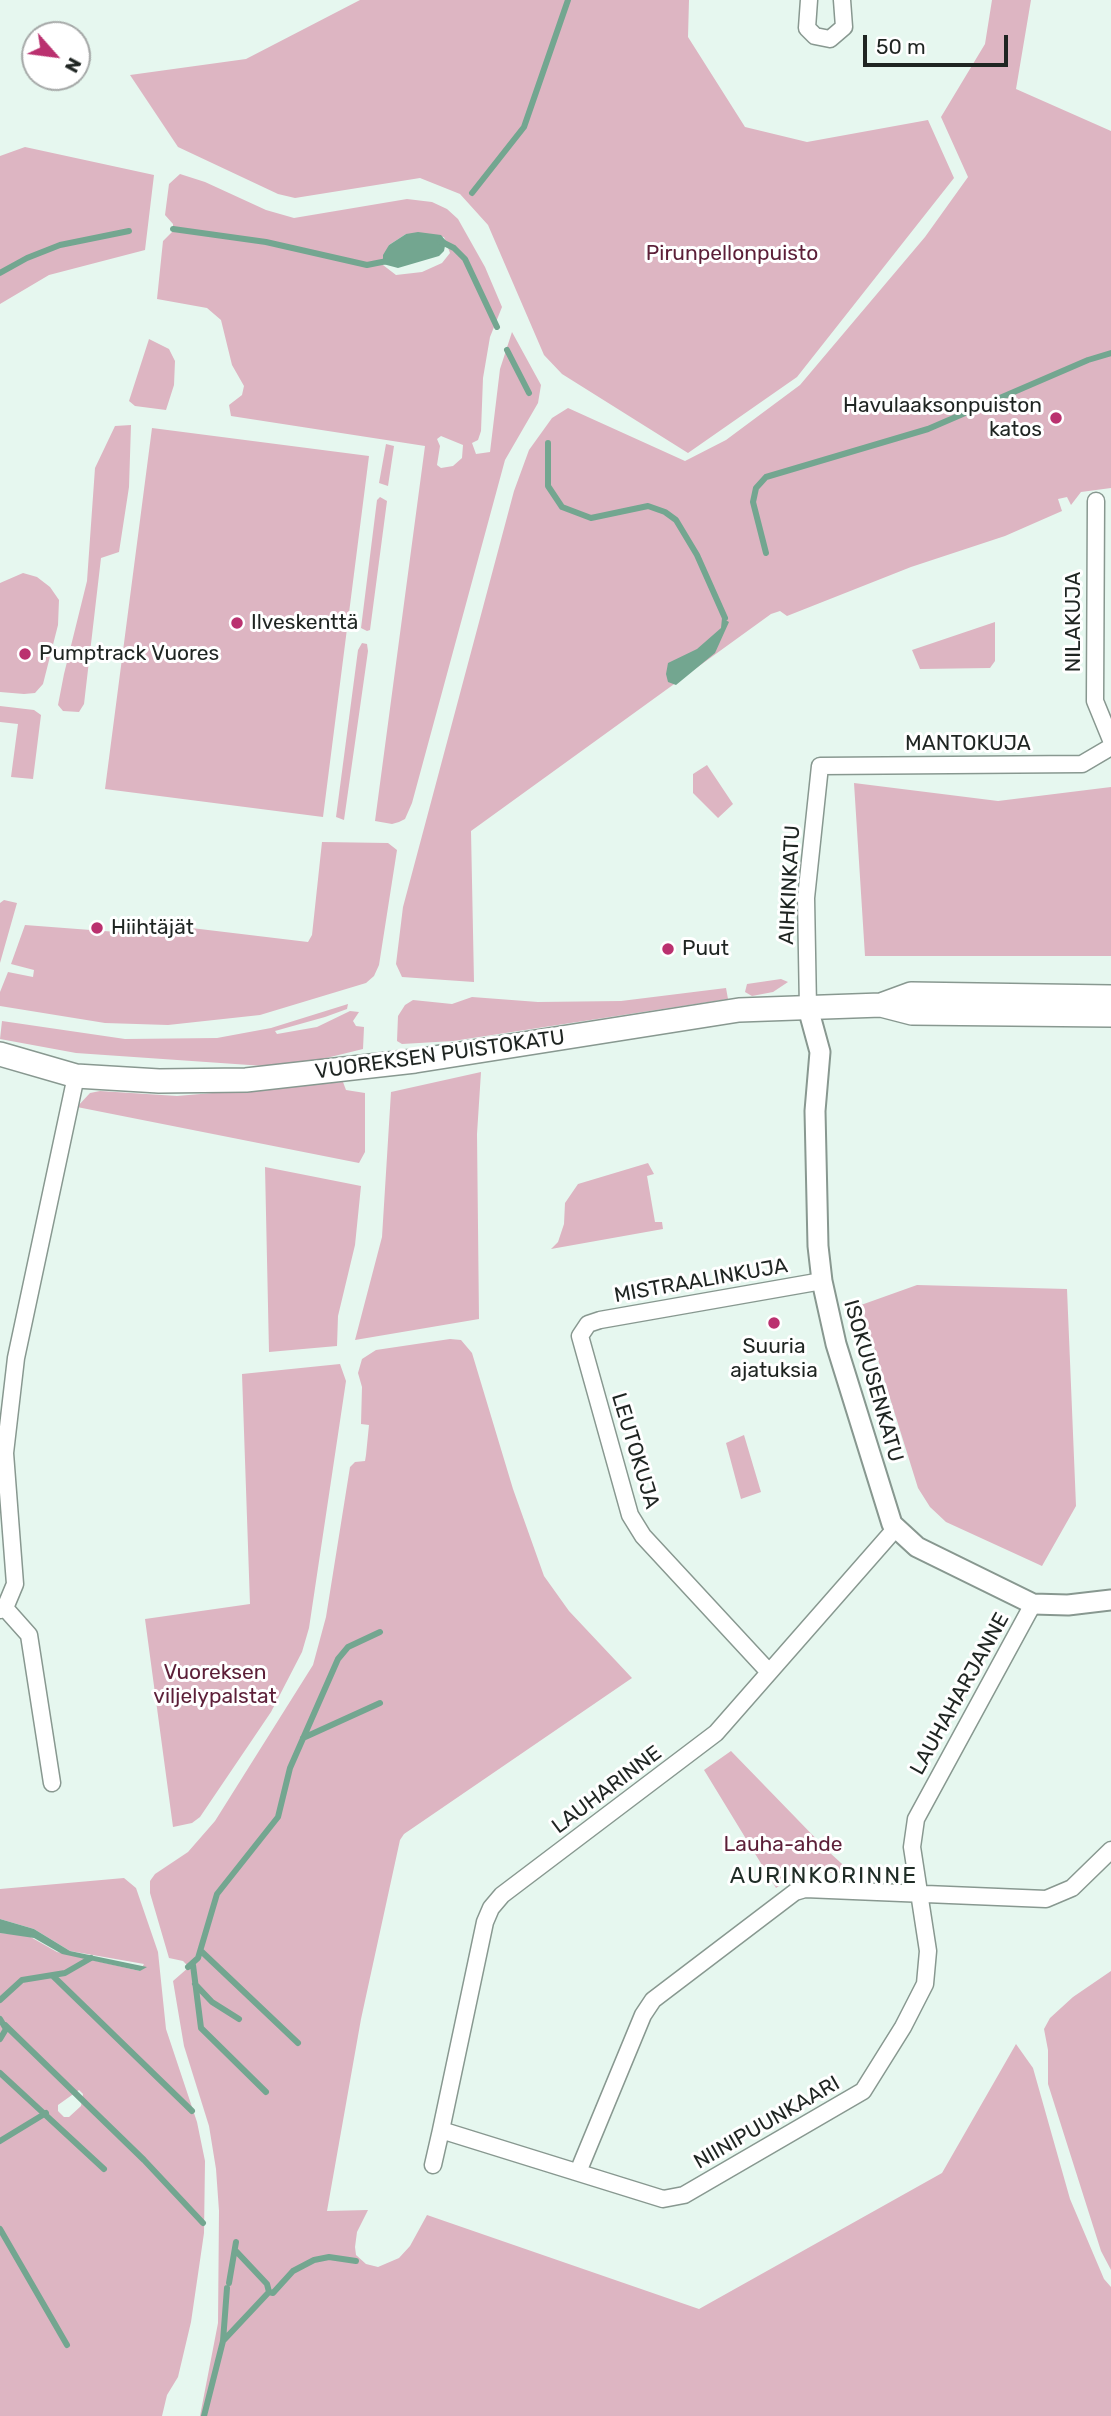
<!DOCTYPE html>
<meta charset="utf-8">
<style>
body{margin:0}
#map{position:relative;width:1111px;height:2416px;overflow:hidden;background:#e6f7ef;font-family:Rubik,sans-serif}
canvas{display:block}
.north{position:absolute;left:21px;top:21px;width:70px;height:70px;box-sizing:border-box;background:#fff;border:2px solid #a5a8a7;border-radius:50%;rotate:118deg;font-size:19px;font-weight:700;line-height:28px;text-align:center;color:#1f2522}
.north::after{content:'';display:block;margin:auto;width:24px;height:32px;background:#ba316f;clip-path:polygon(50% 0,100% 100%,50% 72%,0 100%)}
.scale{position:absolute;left:863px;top:35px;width:145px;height:32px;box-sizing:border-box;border:4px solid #1f2522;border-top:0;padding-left:9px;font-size:21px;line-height:24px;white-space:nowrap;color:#1f2522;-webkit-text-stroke:5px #fff;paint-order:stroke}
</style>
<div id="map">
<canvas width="1111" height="2416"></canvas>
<div class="north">N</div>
<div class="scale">50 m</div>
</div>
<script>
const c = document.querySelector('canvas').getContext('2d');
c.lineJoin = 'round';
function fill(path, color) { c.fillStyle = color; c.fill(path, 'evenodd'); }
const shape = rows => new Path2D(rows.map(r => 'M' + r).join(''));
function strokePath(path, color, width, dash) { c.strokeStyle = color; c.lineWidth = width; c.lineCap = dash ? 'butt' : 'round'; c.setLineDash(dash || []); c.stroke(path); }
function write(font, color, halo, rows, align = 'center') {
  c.font = font + ' Rubik,sans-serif'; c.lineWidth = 6; c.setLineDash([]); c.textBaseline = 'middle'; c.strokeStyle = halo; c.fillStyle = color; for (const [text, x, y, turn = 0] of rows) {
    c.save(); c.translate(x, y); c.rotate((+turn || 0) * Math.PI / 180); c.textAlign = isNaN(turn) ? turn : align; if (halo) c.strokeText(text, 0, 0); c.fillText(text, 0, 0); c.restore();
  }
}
fill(shape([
 [360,0,689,0,688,37,745,127,807,142,928,120,954,178,797,377,688,453,562,374,544,355,488,225,460,194,420,178,295,198,278,194,178,147,130,75,246,59],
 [992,0,1031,0,1016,89,1111,131,1111,488,1081,492,1071,505,1067,497,1058,499,1062,511,1005,536,911,567,787,616,780,611,771,614,471,831,474,982,402,977,396,964,403,907,514,491,529,450,552,418,568,408,685,461,726,440,800,385,925,237,968,177,941,117,985,44],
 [25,147,154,175,145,250,49,275,0,304,0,156],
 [180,174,205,182,266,210,294,218,407,199,432,202,447,209,458,219,485,267,502,307,490,337,483,378,481,431,478,440,472,443,476,454,490,452,500,369,512,332,541,385,538,403,505,460,412,803,405,819,399,822,392,824,375,821,425,446,231,416,229,405,242,395,244,386,232,365,221,320,207,308,157,299,163,241,173,231,173,224,165,215,169,184],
 [406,234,444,237,450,253,442,263,422,272,396,275,383,265,389,245],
 [441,436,463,445,462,458,453,466,441,468,437,465,440,446,437,439],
 [149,339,169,349,175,361,174,385,166,410,135,406,129,401],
 [131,425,129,487,119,552,101,558,84,704,79,712,63,711,58,705,64,674,87,581,95,468,115,426],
 [152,428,369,456,323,817,105,789],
 [386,444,394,446,388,486,379,483],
 [380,497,387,501,370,630,367,631,361,628,377,500],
 [23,573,37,577,50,587,59,600,58,625,43,684,35,693,24,694,0,692,0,583],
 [995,622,995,661,990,668,920,669,912,650],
 [362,643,367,644,368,651,344,820,336,817,358,650],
 [0,706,34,710,41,715,33,779,11,777,18,724,0,722],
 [707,765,733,804,718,818,693,793,693,774],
 [854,783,998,801,1111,787,1111,956,865,956],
 [322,842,388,843,397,850,379,965,374,976,366,983,260,1015,168,1025,105,1023,0,1006,0,992,8,972,33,977,34,970,11,964,25,925,130,933,133,921,308,942,312,935],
 [4,900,17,903,0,963,0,903],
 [781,979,788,982,773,992,752,996,745,992,747,984],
 [726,988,728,999,453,1041,402,1044,397,1041,398,1016,405,1005,413,1000,452,1004,472,997,538,1002,621,1001],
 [348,1004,347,1009,325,1017,275,1031,277,1034,317,1027,350,1011,359,1012,353,1021,356,1026,364,1027,363,1049,314,1061,264,1066,76,1053,0,1039,2,1021,125,1039,217,1038,271,1028],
 [481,1072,477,1134,479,1319,355,1340,382,1237,391,1092],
 [343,1082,346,1090,365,1093,365,1152,359,1163,77,1107,90,1093,100,1091,177,1096],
 [648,1163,654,1174,647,1176,655,1222,662,1222,663,1229,551,1249,558,1242,564,1224,565,1203,578,1184],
 [265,1167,361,1186,355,1245,338,1316,337,1346,269,1352],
 [917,1285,1067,1289,1076,1506,1042,1566,946,1522,930,1507,918,1488,861,1305],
 [450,1339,461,1340,472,1353,513,1489,544,1576,569,1611,632,1678,404,1834,400,1840,361,2019,327,2211,368,2210,357,2232,355,2247,356,2255,366,2264,378,2267,399,2258,410,2246,427,2215,699,2309,942,2173,1016,2044,1033,2068,1070,2199,1104,2279,1111,2287,1111,2416,200,2416,218,2323,219,2211,216,2169,209,2126,184,2046,173,1981,189,1967,183,1961,169,1958,150,1893,150,1881,155,1874,188,1852,215,1821,313,1665,326,1617,350,1467,355,1462,365,1461,366,1455,369,1425,361,1424,362,1387,358,1373,362,1359,376,1350],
 [340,1364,346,1381,309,1628,302,1652,271,1712,200,1817,192,1823,173,1827,145,1619,250,1604,242,1374],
 [744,1435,761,1492,741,1499,726,1443],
 [731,1751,829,1852,853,1874,801,1871,776,1888,704,1770],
 [124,1878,136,1888,158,1952,166,2029,197,2122,205,2161,204,2233,191,2322,178,2377,167,2395,162,2416,0,2416,0,1933,27,1935,57,1952,140,1971,144,1964,70,1951,34,1929,0,1919,0,1889],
 [79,2090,83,2094,81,2106,69,2117,64,2117,58,2111,58,2105],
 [1111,1971,1111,2270,1101,2251,1048,2084,1048,2050,1044,2029,1050,2018,1073,1997]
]), '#ddb5c2');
fill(shape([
 [418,232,441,235,446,241,444,251,439,256,398,268,383,264,383,255,389,245,406,234],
 [722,618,729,622,715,653,676,685,668,682,666,674,668,663,697,649,721,628],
 [0,1919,34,1929,70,1951,147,1967,140,1971,62,1954,34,1938,0,1933]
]), '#73a690');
strokePath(shape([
 [472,193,524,127,568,0],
 [173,229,266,242,367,265,387,261],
 [440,241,454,248,465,259,497,327],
 [0,273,27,258,60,245,129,231],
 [507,350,529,393],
 [548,443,548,486,562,507,591,518,648,506,665,512,676,520,697,555,725,618],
 [766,553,753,502,756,488,766,477,928,429,1088,360,1111,353],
 [303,1738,380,1703],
 [201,1951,298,2043],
 [193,1965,201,2028,266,2092],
 [188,1967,198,1958,217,1894,278,1817,290,1768,338,1659,348,1647,380,1632],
 [53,1976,192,2111],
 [195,1984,212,2002,239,2019],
 [0,2000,22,1980,65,1973,91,1958],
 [0,2019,6,2029,0,2039],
 [5,2025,144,2160,203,2223],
 [0,2073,104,2169],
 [0,2141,46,2113],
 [0,2229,67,2345],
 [229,2283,236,2242],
 [269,2292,273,2293,293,2271,314,2260,329,2257,356,2261],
 [223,2341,269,2292,267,2284,235,2250],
 [204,2416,223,2341,227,2288]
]), '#73a690', 6);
const minor = shape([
 [809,0,807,28,815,36,830,39,844,27,842,0],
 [1096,501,1095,701,1111,740],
 [808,1008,806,898,820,766,1082,764,1111,747],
 [895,1529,716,1733,502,1895,491,1908,485,1922,441,2130,663,2199,684,2195,863,2091,903,2027,925,1984,928,1951,912,1847,916,1819,1033,1604],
 [5,1608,29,1635,52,1783],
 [0,1610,5,1608,15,1584,5,1453,16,1358,76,1076],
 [768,1671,643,1536,630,1515,580,1336,588,1324,600,1320,822,1281],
 [433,2165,441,2130],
 [578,2172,643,2015,653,2000,795,1892,805,1889,1046,1899,1072,1888,1111,1850]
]);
const tertiary = shape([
 [808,1008,820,1052,815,1111,818,1246,822,1281,836,1344,892,1524,917,1547,1033,1604,1068,1605,1111,1600]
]);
const secondary = shape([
 [881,1005,912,1013,1111,1015],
 [0,1054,76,1076,159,1081,246,1080,415,1061,739,1010,881,1005,911,994,1111,997]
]);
strokePath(minor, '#889890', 19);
strokePath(tertiary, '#889890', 23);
strokePath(secondary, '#889890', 26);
strokePath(minor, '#fff', 16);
strokePath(tertiary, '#fff', 19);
strokePath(secondary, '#fff', 23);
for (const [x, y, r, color] of [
 [1056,418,7,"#ba316f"],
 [237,623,7,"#ba316f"],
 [25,654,7,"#ba316f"],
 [97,928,7,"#ba316f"],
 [668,949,7,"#ba316f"],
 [774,1323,7,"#ba316f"]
]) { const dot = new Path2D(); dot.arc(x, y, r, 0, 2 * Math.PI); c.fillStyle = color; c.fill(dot); strokePath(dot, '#fff', 2.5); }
write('21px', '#5c1f38', '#fff', [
 ["Pirunpellonpuisto",732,254],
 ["Vuoreksen",215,1673],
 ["viljelypalstat",215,1697],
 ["Lauha-ahde",783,1845]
]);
write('21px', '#1f2522', '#fff', [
 ["Havulaaksonpuiston",1042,406,"right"],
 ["katos",1042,430,"right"],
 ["Ilveskenttä",251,623],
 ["Pumptrack Vuores",39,654],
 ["Hiihtäjät",111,928],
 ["Puut",682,949],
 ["Suuria",774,1347,"center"],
 ["ajatuksia",774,1371,"center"]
], 'left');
write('21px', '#1f2522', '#fff', [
 ["NILAKUJA",1074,622,-90],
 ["MANTOKUJA",968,744],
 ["AIHKINKATU",790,885,-87],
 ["VUOREKSEN PUISTOKATU",440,1055,-8],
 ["MISTRAALINKUJA",701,1281,-10],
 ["ISOKUUSENKATU",873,1381,74],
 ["LEUTOKUJA",635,1451,73],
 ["LAUHAHARJANNE",960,1694,-61],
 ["LAUHARINNE",607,1790,-37],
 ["NIINIPUUNKAARI",767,2123,-30]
]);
c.letterSpacing = '2px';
write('23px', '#202d27', '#fff', [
 ["AURINKORINNE",824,1876]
]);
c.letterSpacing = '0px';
</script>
